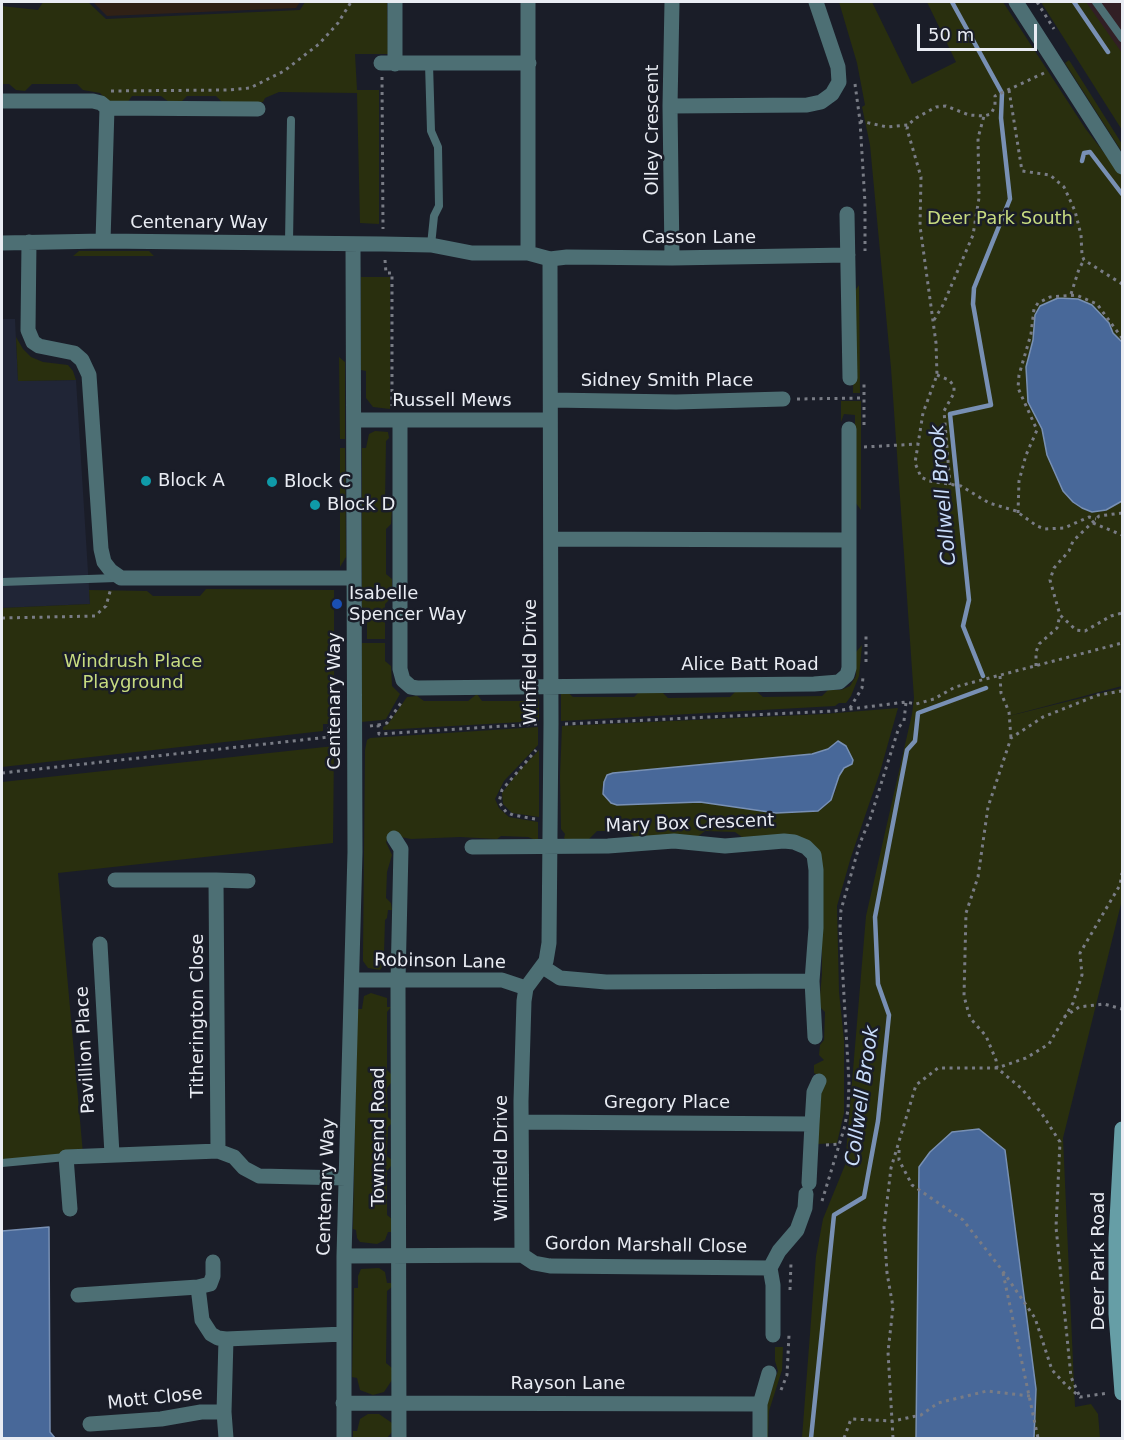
<!DOCTYPE html>
<style>
body{margin:0}
#map{position:relative;width:1124px;height:1440px;overflow:hidden;background:#1a1d28;font-family:"DejaVu Sans",sans-serif}
canvas{display:block}
.frame{position:absolute;inset:0;border:3px solid #e9ecf3;pointer-events:none}
.scale{position:absolute;left:917px;top:24px;width:120px;height:27px;box-sizing:border-box;border:3px solid #e9ecf3;border-top:0;padding-left:8px;font-size:18px;line-height:21px;white-space:nowrap;color:#e9ecf3;-webkit-text-stroke:4px #1a1d28;paint-order:stroke}
</style>
<div id="map">
<canvas width="1124" height="1440"></canvas>
<div class="frame"></div>
<div class="scale">50 m</div>
</div>
<script>
const c = document.querySelector('canvas').getContext('2d');
c.lineJoin = 'round';
function fill(path, color) { c.fillStyle = color; c.fill(path, 'evenodd'); }
const shape = rows => new Path2D(rows.map(r => 'M' + r).join(''));
function strokePath(path, color, width, dash) { c.strokeStyle = color; c.lineWidth = width; c.lineCap = dash ? 'butt' : 'round'; c.setLineDash(dash || []); c.stroke(path); }
function write(font, color, halo, rows, align = 'center') {
  c.font = font + ' "DejaVu Sans",sans-serif'; c.lineWidth = 5; c.setLineDash([]); c.textBaseline = 'middle'; c.strokeStyle = halo; c.fillStyle = color; for (const [text, x, y, turn = 0] of rows) {
    c.save(); c.translate(x, y); c.rotate((+turn || 0) * Math.PI / 180); c.textAlign = isNaN(turn) ? turn : align; if (halo) c.strokeText(text, 0, 0); c.fillText(text, 0, 0); c.restore();
  }
}
fill(shape([
 [93,2,300,2,296,8,107,16]
]), '#302116');
fill(shape([
 [1062,2,1122,2,1122,82]
]), '#311f25');
fill(shape([
 [2,319,15,319,18,381,76,380,90,604,2,608]
]), '#202536');
fill(shape([
 [43,2,88,2,106,19,300,10,305,2,387,2,388,54,355,54,357,90,379,90,379,224,360,223,357,93,279,92,265,98,263,102,222,102,216,96,187,96,181,102,169,102,161,96,132,96,127,103,109,102,100,93,83,90,77,84,32,84,25,91,16,90,9,84,2,84,2,6,38,10],
 [839,2,872,2,912,84,956,62,927,2,1003,2,1085,128,1122,176,1122,686,1001,718,1122,688,1122,900,1063,1138,1075,1407,1091,1404,1098,1414,1100,1438,802,1438,816,1256,823,1219,845,1165,866,916,912,714,914,698,891,368,870,145,862,107,865,105,857,63],
 [1041,2,1086,2,1122,53,1122,130],
 [1069,60,1122,144,1122,152,1065,63],
 [79,251,149,251,154,256,73,256],
 [361,277,390,277,390,409,373,407,366,398,366,371,361,370],
 [859,285,860,393,853,393,854,292],
 [16,337,23,349,31,357,43,362,68,365,73,371,76,380,18,381],
 [339,357,345,362,345,439,340,439],
 [841,401,861,401,861,510,855,502,855,415,844,414,841,422],
 [375,431,388,432,389,438,386,441,385,501,392,507,391,524,386,529,386,574,392,579,392,597,385,604,385,639,367,639,367,615,362,615,362,448,366,448,369,434],
 [340,448,345,448,346,557,340,567],
 [206,589,334,590,334,724,323,724,323,731,2,767,2,608,90,604,89,590,147,591,153,596,200,596],
 [362,643,385,643,385,661,391,666,392,686,400,694,386,719,382,720,361,722],
 [862,645,859,676,851,696,846,703,839,703,835,706,561,721,561,691,566,691,573,697,634,697,639,692,662,692,668,698,730,697,736,691,756,691,763,697,822,696,828,690,841,690,850,686,856,676,856,652],
 [477,694,482,701,528,701,532,697,537,697,539,699,539,721,383,730,383,727,388,724,407,697,417,696,424,701,468,701],
 [898,708,880,772,851,857,837,906,839,992,844,1040,844,1113,837,1143,818,1144,818,1092,823,1078,814,1073,814,1065,824,1060,819,1055,820,1045,824,1040,825,1012,819,1006,822,974,822,864,818,851,746,840,735,832,705,831,696,838,637,839,627,831,597,831,588,840,566,840,564,838,565,834,561,829,560,776,562,726,824,714],
 [836,742,852,764,844,768,839,776,835,792,825,806,818,811,776,813,700,802,617,805,605,797,603,794,602,788,607,775,613,773,812,754,828,749],
 [538,727,538,745,504,781,495,799,499,808,509,817,538,822,538,841,528,837,501,836,497,839,460,837,411,839,390,835,386,842,392,855,387,872,386,898,391,903,392,910,388,910,387,918,385,920,384,954,387,957,386,962,380,970,368,968,363,961,363,952,365,750,367,740,370,738],
 [334,746,333,843,58,873,83,1154,2,1160,2,782],
 [539,750,539,817,512,813,503,804,502,793,518,772],
 [371,993,387,998,387,1007,391,1007,387,1012,387,1070,392,1075,391,1083,387,1088,388,1117,393,1122,388,1127,387,1156,392,1160,391,1166,387,1171,387,1215,392,1219,392,1232,388,1232,385,1240,377,1244,360,1242,357,1238,356,1230,353,1229,357,1009,362,1009,364,996],
 [379,1268,385,1272,387,1283,392,1283,392,1287,387,1291,386,1363,392,1368,392,1380,384,1392,373,1395,360,1390,357,1378,352,1377,354,1288,358,1288,358,1276,361,1269],
 [775,1347,783,1347,782,1370,769,1411,768,1438,765,1438,767,1403,778,1371,775,1361],
 [368,1414,379,1414,392,1423,392,1432,387,1438,353,1438,353,1431,357,1431,360,1419]
]), '#292f0e');
const water = shape([
 [1058,298,1078,299,1092,305,1109,323,1113,333,1122,342,1122,501,1106,510,1092,512,1082,508,1073,502,1063,491,1047,455,1042,429,1028,402,1026,367,1033,340,1035,315,1040,306,1058,298],
 [838,741,846,746,853,760,852,764,844,768,839,776,831,800,818,811,776,813,700,802,617,805,611,803,603,794,604,782,607,775,613,773,812,754,828,749,838,741],
 [979,1129,1005,1150,1036,1389,1034,1438,916,1438,919,1167,930,1152,952,1132,979,1129],
 [49,1227,50,1432,55,1438,2,1438,2,1231,49,1227]
]);
fill(water, '#486899');
strokePath(water, '#7890b4', 1.5);
strokePath(shape([
 [952,2,1002,93,1001,118,1010,199,974,288,973,304,991,405,950,414,969,600,963,626,983,676],
 [1074,2,1108,52],
 [1082,161,1084,153,1090,152,1122,194],
 [811,1438,834,1215,864,1197,878,1121,889,1015,878,984,875,917,907,750,915,741,918,713,986,688]
]), '#7890b4', 4.5);
strokePath(shape([
 [1037,2,1054,29],
 [1044,73,995,96,995,106,991,114,984,116,969,115,946,106,936,107,916,118,908,125,907,129,921,177,920,226,936,343,937,375,923,413,915,463,921,477,929,481,961,486,989,503,1016,511,1037,526,1045,529,1064,528,1089,517,1096,519],
 [382,77,383,229],
 [855,84,860,121,865,203,865,251],
 [1009,90,1022,171,1050,175,1064,187,1075,211,1081,235,1082,255,1084,260,1122,284],
 [111,91,228,90,250,88,284,71,319,44,338,23,351,2],
 [860,121,887,127,908,125],
 [385,260,386,273,392,273,392,406],
 [1071,294,1079,269,1084,260],
 [934,320,943,305,973,235,979,198,978,138,984,116],
 [937,375,949,380,954,386,954,393,944,411,950,485],
 [797,399,864,398],
 [864,425,864,384],
 [864,447,918,444],
 [1018,513,1019,481,1026,455,1037,430,1018,388,1019,375,1031,334,1034,309,1038,303,1050,297,1076,295,1097,304,1122,338],
 [1122,513,1099,516,1096,519,1073,541,1069,551,1054,568,1050,580,1060,615,1076,630,1085,631,1111,616,1122,613],
 [1093,523,1122,535],
 [2,618,95,616,106,606,111,588],
 [866,662,866,636],
 [1036,666,1036,652,1039,644,1057,628,1060,615],
 [1000,676,1001,693,1009,712,1011,738],
 [1122,691,1098,695,1043,717,1011,738,988,807,978,877,966,913,964,996,970,1018,986,1036,996,1060,997,1068,1026,1058,1049,1044,1073,1003,1082,975,1080,953,1120,885,1122,873],
 [850,708,862,688,863,677],
 [565,724,834,711,906,702,916,704,934,699,955,687,1122,643],
 [378,725,387,723,403,700],
 [370,726,378,725,379,734,537,724],
 [2,773,329,737,329,728,339,728],
 [535,819,513,815,506,812,499,802,502,790,536,750],
 [1064,1017,1079,1007,1104,1004,1122,1009],
 [826,1145,840,1144],
 [899,1150,899,1160,912,1185,963,1220,1002,1270,1035,1318,1052,1370,1066,1385,1080,1397,1109,1393],
 [822,1201,844,1129,848,1110,849,1082,840,927,841,910,860,843,870,819,899,727,904,721,906,702],
 [1003,1273,1038,1438],
 [790,1290,791,1263],
 [781,1390,787,1375,789,1335],
 [844,1438,851,1419,893,1421,921,1415,938,1403,987,1391,1030,1396],
 [893,1438,888,1352,893,1307,887,1273,884,1227,891,1168,916,1085,938,1068,997,1068,1022,1089,1042,1114,1060,1142,1056,1227,1071,1377,1080,1397]
]), '#797c85', 3, [3, 4.5]);
strokePath(shape([
 [1096,2,1122,38],
 [429,64,431,131,438,147,439,206,434,216,431,245],
 [289,242,291,120],
 [2,582,116,578],
 [2,1163,66,1157]
]), '#4d6f74', 8);
strokePath(shape([
 [1016,2,1122,167],
 [381,63,529,63],
 [395,64,395,2],
 [2,101,93,101,101,103,107,108,258,109],
 [670,106,807,105,821,102,832,94,839,82,838,67,816,2],
 [847,214,850,378],
 [103,241,107,108],
 [29,242,28,330,33,342,39,346,74,353,82,360,89,375,101,549,104,562,111,571,121,578,353,578],
 [2,243,103,241,383,244,431,245,472,253,528,253,550,259,567,257,672,258,848,255],
 [528,253,528,2],
 [672,258,670,106,672,2],
 [551,400,676,402,783,399],
 [354,420,550,420],
 [400,420,400,669,403,680,411,687,417,688,814,684,839,682,847,675,849,668,849,429],
 [551,539,848,540],
 [394,838,401,849,398,981,399,1438],
 [472,847,608,846,674,841,725,846,784,841,794,842,806,847,814,855,816,870,816,928,812,981,815,1037],
 [115,880,216,880],
 [100,944,112,1154],
 [543,967,560,978,606,982,812,981],
 [352,980,502,980,526,988],
 [523,1122,812,1124,809,1183],
 [812,1124,814,1092,819,1081],
 [218,1151,216,880,248,881],
 [70,1209,66,1157,218,1151,234,1157,244,1168,259,1176,346,1178],
 [522,1255,521,1101,524,1001,526,988,546,961,549,943,551,723,550,259],
 [344,1256,522,1255,534,1263,550,1266,770,1268,773,1285,773,1335],
 [770,1268,779,1251,797,1230,805,1208,806,1194],
 [198,1287,210,1284,213,1276,213,1262],
 [78,1295,198,1287,202,1320,211,1334,218,1338,226,1339,344,1334],
 [226,1339,224,1412,226,1438],
 [343,1403,760,1404,769,1373],
 [90,1424,161,1419,201,1412,224,1412],
 [344,1438,344,1256,355,852,353,244],
 [760,1438,760,1404]
]), '#4d6f74', 15);
strokePath(shape([
 [1122,1129,1116,1238,1116,1314,1122,1393]
]), '#669ea6', 15);
for (const [x, y, r, color] of [
 [146,481,6,"#0f9aa8"],
 [272,482,6,"#0f9aa8"],
 [315,505,6,"#0f9aa8"],
 [337,604,6,"#1a4fb4"]
]) { const dot = new Path2D(); dot.arc(x, y, r, 0, 2 * Math.PI); c.fillStyle = color; c.fill(dot); strokePath(dot, '#1a1d28', 2); }
write('18px', '#e9ecf3', '#1a1d28', [
 ["Olley Crescent",653,130,-90],
 ["Centenary Way",199,223],
 ["Casson Lane",699,238],
 ["Sidney Smith Place",667,381],
 ["Russell Mews",452,401],
 ["Winfield Drive",531,662,-90],
 ["Alice Batt Road",750,665],
 ["Centenary Way",335,701,-90],
 ["Mary Box Crescent",690,824,-2],
 ["Robinson Lane",440,962,1],
 ["Titherington Close",198,1016,-90],
 ["Pavillion Place",86,1050,-93],
 ["Gregory Place",667,1103],
 ["Townsend Road",379,1137,-90],
 ["Winfield Drive",502,1158,-90],
 ["Centenary Way",327,1187,-88],
 ["Gordon Marshall Close",646,1246,1],
 ["Deer Park Road",1099,1261,-90],
 ["Rayson Lane",568,1384],
 ["Mott Close",155,1399,-6]
]);
write('18px', '#c7db80', '#1a1d28', [
 ["Deer Park South",1000,219],
 ["Windrush Place",133,662],
 ["Playground",133,683]
]);
write('18px', '#e9ecf3', '#1a1d28', [
 ["Block A",158,481],
 ["Block C",284,482],
 ["Block D",327,505],
 ["Isabelle",349,594],
 ["Spencer Way",349,615]
], 'left');
write('italic 20px', '#c9ddfb', '#1a1d28', [
 ["Collwell Brook",944,495,-95],
 ["Collwell Brook",863,1096,-82]
]);
</script>
